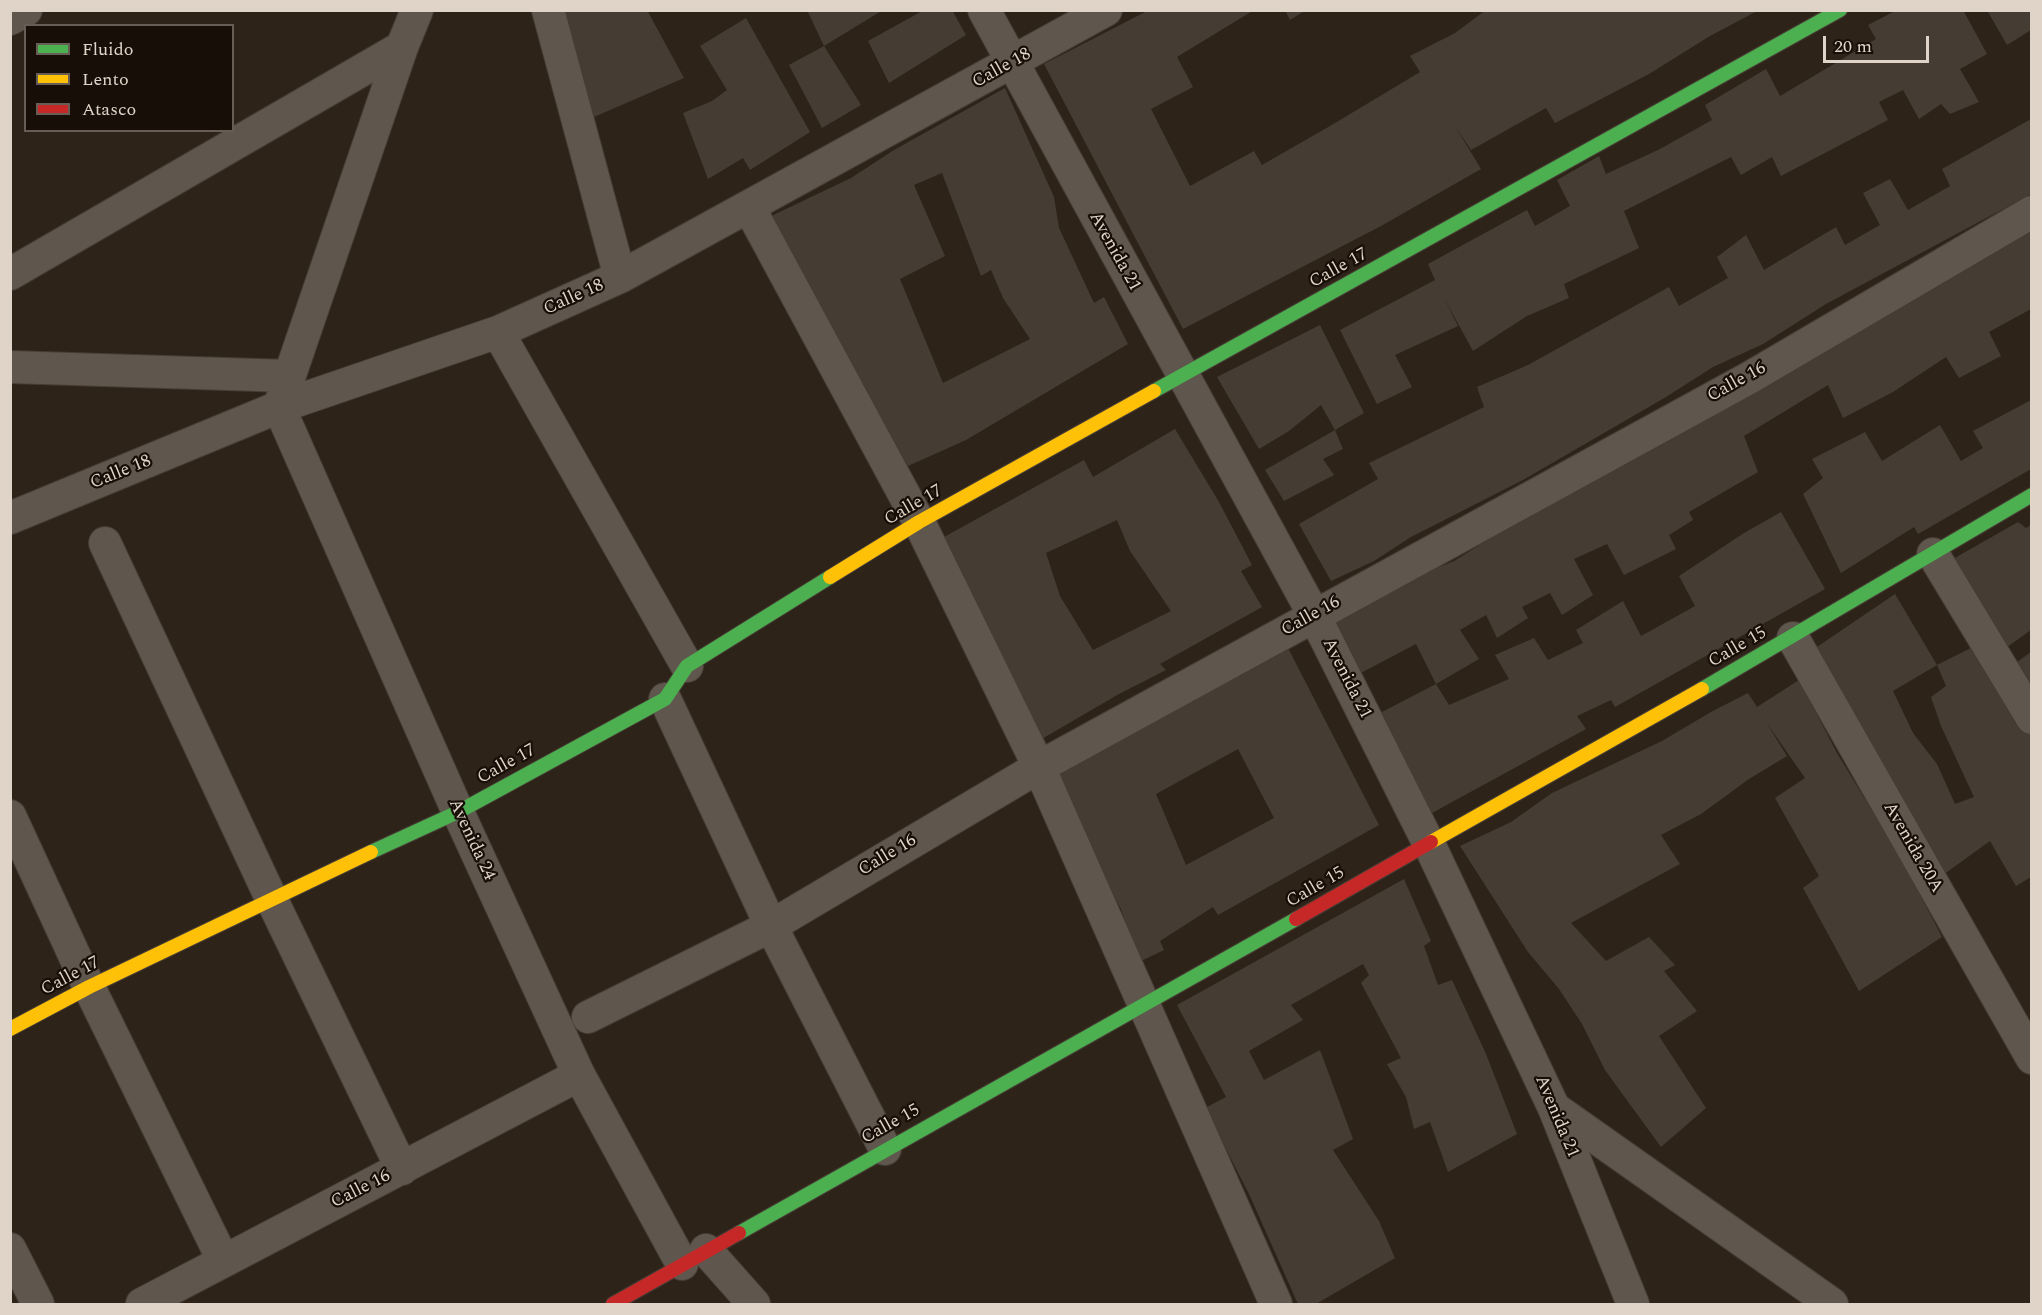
<!DOCTYPE html>
<style>
body{margin:0}
#map{position:relative;width:2042px;height:1315px;overflow:hidden;background:#2e2318;font-family:Spectral,serif}
canvas{display:block}
.frame{position:absolute;inset:0;border:12px solid #e0d3c8;pointer-events:none}
.legend{position:absolute;left:24px;top:24px;width:210px;height:108px;box-sizing:border-box;background:#170e07;border:2px solid #675d54;margin:0;padding:8px 10px;list-style:none;font-size:18px;color:#e0d3c8}
.legend li{display:flex;align-items:center;gap:12px;height:30px}
.legend b{width:30px;border:2px solid #675d54}
.scale{position:absolute;left:1823px;top:36px;width:106px;height:27px;box-sizing:border-box;border:3px solid #e0d3c8;border-top:0;padding-left:8px;font-size:18px;line-height:21px;white-space:nowrap;color:#e0d3c8;-webkit-text-stroke:4px #170e07;paint-order:stroke}
</style>
<div id="map">
<canvas width="2042" height="1315"></canvas>
<div class="frame"></div>
<ul class="legend">
<li><b style="height:8px;background:#4caf50"></b>Fluido</li>
<li><b style="height:8px;background:#ffc107"></b>Lento</li>
<li><b style="height:8px;background:#c62828"></b>Atasco</li>
</ul>
<div class="scale">20 m</div>
</div>
<script>
const c = document.querySelector('canvas').getContext('2d');
c.lineJoin = 'round';
function fill(path, color) { c.fillStyle = color; c.fill(path, 'evenodd'); }
const shape = rows => new Path2D(rows.map(r => 'M' + r).join(''));
function strokePath(path, color, width, dash) { c.strokeStyle = color; c.lineWidth = width; c.lineCap = dash ? 'butt' : 'round'; c.setLineDash(dash || []); c.stroke(path); }
function write(font, color, halo, rows, align = 'center') {
  c.font = font + ' Spectral,serif'; c.lineWidth = 4.5; c.setLineDash([]); c.textBaseline = 'middle'; c.strokeStyle = halo; c.fillStyle = color; for (const [text, x, y, turn = 0] of rows) {
    c.save(); c.translate(x, y); c.rotate((+turn || 0) * Math.PI / 180); c.textAlign = isNaN(turn) ? turn : align; if (halo) c.strokeText(text, 0, 0); c.fillText(text, 0, 0); c.restore();
  }
}
fill(shape([
 [559,10,647,10,684,78,594,117],
 [807,10,883,10,824,46],
 [924,10,952,10,966,35,889,83,868,41],
 [1149,10,1254,10,1177,57,1193,87,1151,109,1190,186,1254,151,1262,165,1330,126,1420,72,1410,56,1455,33,1486,10,1759,10,1710,36,1649,74,1555,123,1546,108,1471,150,1455,126,1481,169,1381,226,1183,329,1044,64],
 [1285,10,1306,10,1290,20],
 [1897,10,1963,10,1987,54,1960,69,1979,102,1950,114,1941,104,1919,119,1903,90,1879,102,1888,120,1781,176,1772,157,1741,175,1731,157,1624,211,1639,248,1564,284,1569,298,1527,316,1473,351,1444,298,1458,326,1395,355,1412,387,1377,404,1340,330,1435,280,1428,264,1527,210,1535,226,1570,206,1557,180,1599,156,1606,174,1660,149,1712,120,1705,105,1766,69,1780,96,1876,39,1868,25],
 [1987,10,2031,10,2031,30,2007,45],
 [746,18,810,132,750,170,743,158,708,179,683,113,712,101,727,90,700,46],
 [824,46,861,105,822,128,789,65],
 [1005,88,1054,197,1059,228,1094,303,1104,297,1128,344,966,440,908,466,765,219,851,178,894,150],
 [942,173,981,276,991,270,1003,298,1030,339,943,383,900,279,945,256,914,185],
 [2031,119,2031,194,1826,304,1763,344,1713,367,1666,397,1523,480,1411,537,1374,561,1331,581,1299,524,1378,479,1369,463,1484,407,1477,387,1528,365,1669,287,1679,306,1728,278,1717,257,1746,235,1764,270,1836,227,1845,245,1880,225,1863,193,1890,179,1908,210,1950,186,1942,169],
 [2031,230,2031,309,1989,332,2001,356,1959,378,1946,357,1893,392,1843,418,1828,385,1744,436,1758,472,1689,512,1693,520,1669,535,1676,549,1624,575,1607,544,1574,559,1593,595,1562,615,1550,593,1522,607,1528,618,1497,638,1486,615,1460,630,1479,659,1436,684,1449,705,1509,679,1495,655,1534,638,1548,660,1583,643,1576,630,1623,601,1641,636,1695,606,1679,576,1744,533,1781,512,1825,589,1615,707,1611,700,1577,716,1586,729,1432,813,1378,714,1436,684,1416,644,1355,676,1326,627,1424,573,1454,561,1515,523,1660,446],
 [1320,325,1364,413,1335,430,1321,405,1289,431,1259,449,1217,377],
 [2031,400,2031,469,1918,534,1914,527,1841,573,1803,494,1823,478,1812,459,1865,432,1882,461,1940,425,1961,461,1983,448,1973,431],
 [1175,429,1219,502,1252,565,1241,571,1262,607,1160,664,1166,670,1119,694,1040,740,944,537,1084,460,1093,477],
 [1117,520,1130,551,1171,611,1093,650,1060,596,1046,553],
 [1335,430,1343,449,1323,459,1334,475,1284,501,1265,470],
 [2018,522,2026,528,2031,525,2031,630,2003,650,1953,559],
 [1895,594,1937,665,1893,691,1913,733,1937,764,1955,804,1974,797,1941,726,1931,697,1946,686,1937,665,1977,645,2031,736,2031,877,2016,886,1990,841,1943,875,1811,651],
 [1288,648,1379,825,1218,915,1213,907,1160,941,1164,950,1139,962,1121,909,1050,774],
 [1238,749,1274,818,1186,865,1156,794],
 [2031,652,2031,684,2017,662],
 [1799,680,1837,753,1902,860,1942,937,1859,991,1803,888,1819,876,1775,798,1805,778,1766,722,1787,756,1749,779,1701,814,1661,835,1680,864,1571,923,1606,961,1649,937,1675,965,1664,971,1697,1011,1659,1036,1706,1108,1661,1147,1605,1070,1582,1024,1559,989,1528,952,1460,846,1511,822,1552,793,1662,741,1711,712,1748,693,1757,707],
 [1404,879,1431,941,1424,946,1438,985,1452,980,1486,1054,1517,1134,1448,1172,1430,1122,1414,1129,1406,1097,1387,1064,1401,1058,1361,983,1369,975,1363,964,1291,1005,1303,1020,1249,1051,1264,1080,1320,1050,1353,1139,1333,1150,1379,1221,1395,1258,1316,1304,1298,1304,1249,1194,1205,1108,1226,1097,1177,1005]
]), '#453d33');
const street = shape([
 [417,10,402,47,279,407,458,812,579,1075,682,1264],
 [548,10,620,277],
 [984,10,1314,615,1429,844,1554,1108,1633,1304],
 [10,19,26,10],
 [749,207,919,522,1039,767,1276,1304],
 [10,274,402,47],
 [498,332,687,666],
 [10,367,288,376],
 [10,518,279,407,498,332,620,277,1106,10],
 [105,543,271,898,402,1169],
 [1933,554,2032,718],
 [1793,638,2032,1058],
 [665,699,771,926,885,1149],
 [10,816,89,987,223,1260],
 [588,1017,771,926,1039,767,1749,378,2032,212],
 [1554,1108,1832,1304],
 [10,1249,38,1304],
 [706,1250,754,1304],
 [142,1304,579,1075]
]);
const fast = shape([
 [1154,391,1840,10],
 [1702,689,2032,495],
 [371,852,458,812,665,699,687,666,830,577],
 [739,1233,1296,919]
]);
const slow = shape([
 [830,577,919,522,1154,391],
 [1431,842,1702,689],
 [10,1029,89,987,371,852]
]);
const jam = shape([
 [1296,919,1431,842],
 [613,1304,739,1233]
]);
strokePath(street, '#463d35', 34);
strokePath(fast, '#463d35', 16);
strokePath(slow, '#463d35', 16);
strokePath(jam, '#463d35', 16);
strokePath(street, '#5f574e', 32);
strokePath(fast, '#4caf50', 14);
strokePath(slow, '#ffc107', 14);
strokePath(jam, '#c62828', 14);
write('18px', '#e0d3c8', '#170e07', [
 ["Calle 18",1002,69,-29],
 ["Avenida 21",1114,252,61],
 ["Calle 17",1339,269,-29],
 ["Calle 18",574,298,-24],
 ["Calle 16",1737,383,-29],
 ["Calle 18",121,473,-22],
 ["Calle 17",914,506,-30],
 ["Calle 16",1311,617,-29],
 ["Calle 15",1738,648,-30],
 ["Avenida 21",1346,679,63],
 ["Calle 17",507,765,-29],
 ["Avenida 24",471,840,65],
 ["Avenida 20A",1912,848,60],
 ["Calle 16",888,856,-31],
 ["Calle 15",1316,888,-30],
 ["Calle 17",71,977,-28],
 ["Avenida 21",1556,1117,67],
 ["Calle 15",891,1125,-29],
 ["Calle 16",361,1190,-27]
]);
</script>
